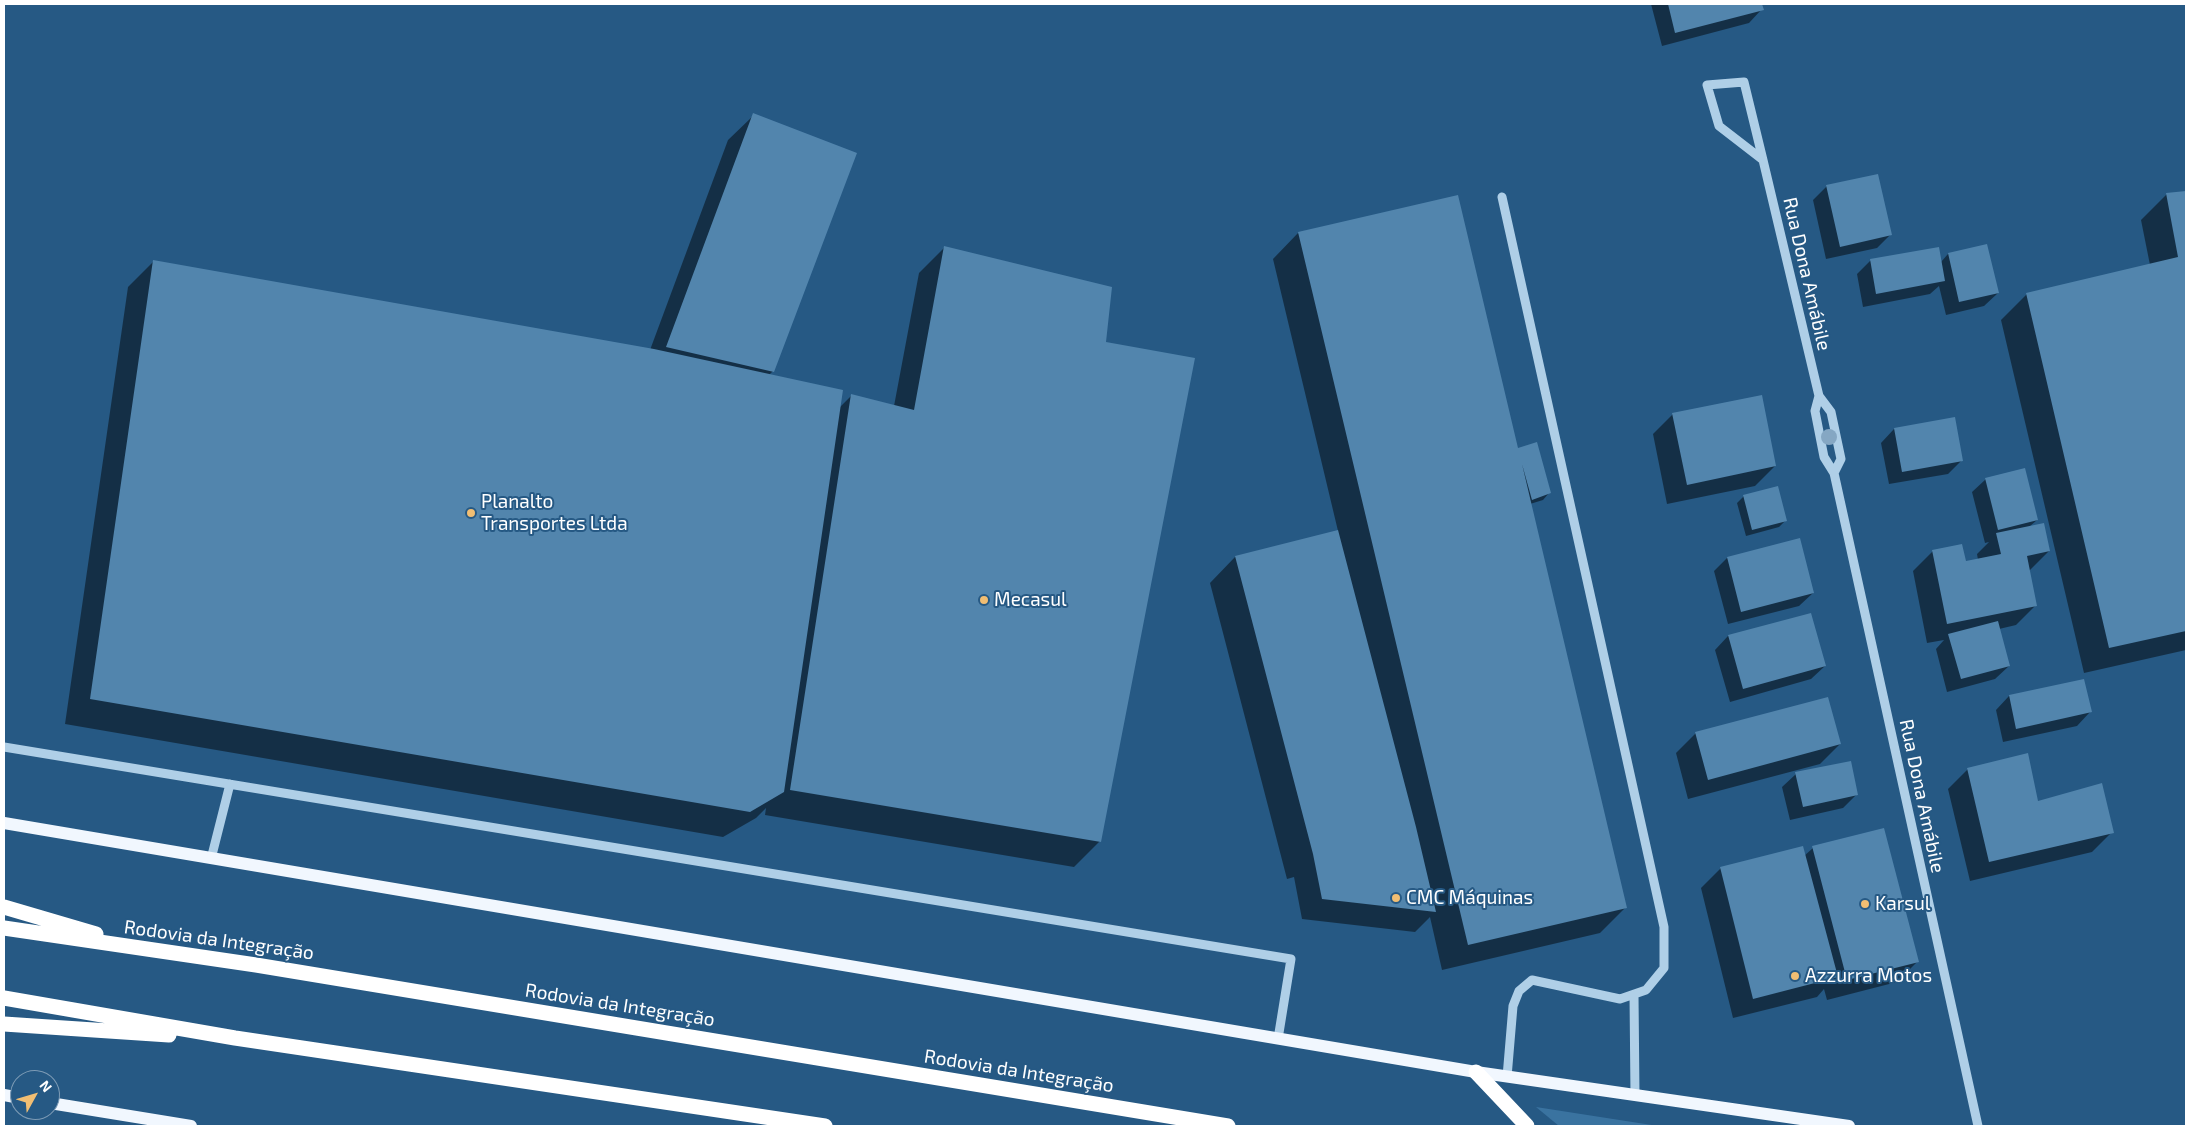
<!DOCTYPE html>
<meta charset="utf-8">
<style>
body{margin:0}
#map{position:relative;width:2190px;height:1130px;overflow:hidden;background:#265984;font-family:"Exo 2",sans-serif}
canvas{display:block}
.frame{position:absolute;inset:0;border:5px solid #fff;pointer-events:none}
.north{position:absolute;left:10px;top:1070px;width:50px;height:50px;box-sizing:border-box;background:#265984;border:1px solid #7d9bb5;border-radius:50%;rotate:51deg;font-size:14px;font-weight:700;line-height:20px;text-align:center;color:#fff}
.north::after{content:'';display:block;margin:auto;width:18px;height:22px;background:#f1be73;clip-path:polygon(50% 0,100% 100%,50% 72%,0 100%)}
</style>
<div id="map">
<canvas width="2190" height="1130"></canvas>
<div class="frame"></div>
<div class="north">N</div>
</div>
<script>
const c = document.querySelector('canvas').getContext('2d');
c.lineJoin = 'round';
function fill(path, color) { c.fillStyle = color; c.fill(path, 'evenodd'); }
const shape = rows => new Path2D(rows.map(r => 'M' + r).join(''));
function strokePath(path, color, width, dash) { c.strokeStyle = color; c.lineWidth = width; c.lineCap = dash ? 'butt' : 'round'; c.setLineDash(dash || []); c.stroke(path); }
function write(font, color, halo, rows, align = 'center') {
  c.font = font + ' "Exo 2",sans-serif'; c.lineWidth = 4; c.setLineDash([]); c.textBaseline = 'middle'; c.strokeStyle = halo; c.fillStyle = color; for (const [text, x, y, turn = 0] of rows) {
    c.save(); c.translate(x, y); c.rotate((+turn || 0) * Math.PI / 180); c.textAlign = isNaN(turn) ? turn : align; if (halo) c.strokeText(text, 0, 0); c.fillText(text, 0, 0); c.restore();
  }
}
fill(shape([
 [1536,1107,1658,1126,1559,1126]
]), '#3a73a0');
fill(shape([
 [1651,4,1761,4,1762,9,1749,23,1662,46],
 [754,115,773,371,769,375,839,408,852,395,894,406,919,273,944,248,1105,343,1100,841,1074,867,765,815,766,808,756,818,723,837,65,724,128,287,153,262,650,350,728,140],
 [1827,186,1890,235,1877,248,1826,259,1813,200],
 [2186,192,2186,650,2084,673,2001,320,2027,294,2150,265,2141,220,2167,194],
 [1298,233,1517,451,1549,493,1543,500,1530,504,1626,907,1600,933,1442,970,1430,917,1415,932,1302,919,1294,877,1287,879,1210,583,1235,557,1338,531,1273,259],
 [1986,245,1998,293,1984,306,1946,315,1939,286,1930,294,1863,307,1857,274,1870,261,1941,262,1948,254],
 [1673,414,1775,466,1755,486,1667,504,1653,434],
 [1894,429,1962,460,1948,474,1889,484,1881,443],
 [1986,479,2037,520,2029,527,2049,551,2029,571,2036,605,2016,625,1999,629,2009,666,1995,679,1947,692,1936,649,1944,640,1927,643,1913,571,1933,551,1965,563,1978,560,1977,554,1989,542,1985,543,1972,492],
 [1744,496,1786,520,1779,527,1746,536,1737,503],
 [1727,558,1813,593,1799,606,1728,624,1714,571],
 [1810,614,1825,666,1811,679,1730,702,1715,650,1728,636],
 [2009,696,2090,712,2077,726,2003,742,1996,710],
 [1696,733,1840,744,1820,764,1688,799,1676,753],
 [1968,769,2037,803,2112,832,2092,852,1970,881,1948,789],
 [1796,774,1857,794,1843,808,1790,820,1782,787],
 [1813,848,1917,962,1897,982,1827,1000,1824,989,1817,997,1733,1018,1701,888,1721,868,1804,856]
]), '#0007');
fill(shape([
 [1668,4,1762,4,1764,10,1675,33],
 [753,113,857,153,774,372,666,347],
 [1878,174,1892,235,1840,247,1826,185],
 [2186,191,2186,631,2109,648,2026,293,2178,257,2166,193],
 [1458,195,1518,448,1537,442,1551,493,1532,500,1522,464,1627,908,1468,945,1298,232],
 [1987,244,1999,293,1959,302,1948,253],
 [944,246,1112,287,1106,342,1195,358,1101,842,790,790,851,394,914,410],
 [1939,247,1945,281,1876,294,1870,259],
 [153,260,654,349,843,390,784,792,750,812,90,699],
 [1762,395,1776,466,1687,485,1672,413],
 [1955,417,1963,461,1902,472,1894,428],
 [2025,468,2038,520,1998,530,1985,478],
 [1778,486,1787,521,1752,530,1743,495],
 [2044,523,2050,551,2027,556,2037,606,1947,624,1932,550,1962,544,1966,561,2001,554,1996,533],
 [1338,530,1416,827,1436,912,1322,899,1313,854,1235,556],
 [1800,538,1814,593,1741,612,1727,557],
 [1811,613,1826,666,1743,689,1728,635],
 [1998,621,2010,666,1961,679,1948,634],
 [2084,679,2092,712,2016,729,2009,695],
 [1828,697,1841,744,1708,780,1695,732],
 [2028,753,2038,801,2102,783,2114,833,1989,862,1967,768],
 [1851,761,1858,795,1803,807,1795,772],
 [1884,828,1919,962,1847,980,1812,846],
 [1803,846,1838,977,1753,999,1720,867]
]), '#5285ad');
strokePath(shape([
 [1763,160,1719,126,1707,85,1744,82,1763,160,1819,396,1831,412,1841,459,1834,473],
 [1502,197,1664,927,1664,968,1646,990,1620,999,1532,980,1519,991,1513,1006,1507,1077],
 [1819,396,1815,411,1824,457,1834,473,1978,1126],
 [4,747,1291,959,1278,1039],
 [211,859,230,784],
 [1634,995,1635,1095]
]), '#afcfe7', 9);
strokePath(shape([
 [4,823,1476,1072,1849,1126],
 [4,1095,20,1098],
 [50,1103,191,1126]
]), '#f1f7fe', 12);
strokePath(shape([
 [4,907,96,934],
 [4,928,256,965,1228,1126],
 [4,998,235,1038,825,1126],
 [4,1024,169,1035],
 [1476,1072,1527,1126]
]), '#fff', 15);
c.fillStyle = '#85a7c3';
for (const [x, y] of [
 [1829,437]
]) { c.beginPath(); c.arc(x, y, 8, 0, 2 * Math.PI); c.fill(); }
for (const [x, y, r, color] of [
 [471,513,5,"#f1be73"],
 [984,600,5,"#f1be73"],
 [1396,898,5,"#f1be73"],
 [1865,904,5,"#f1be73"],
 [1795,976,5,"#f1be73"]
]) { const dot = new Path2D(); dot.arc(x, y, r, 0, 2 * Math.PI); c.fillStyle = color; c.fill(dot); strokePath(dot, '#265984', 2); }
write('19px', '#fff', '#265984', [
 ["Rua Dona Amábile",1807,274,77],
 ["Rua Dona Amábile",1922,796,78],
 ["Rodovia da Integração",219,940,8],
 ["Rodovia da Integração",620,1005,9],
 ["Rodovia da Integração",1019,1071,9]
]);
write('19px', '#fff', '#265984', [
 ["Planalto",481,502],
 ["Transportes Ltda",481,524],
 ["Mecasul",994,600],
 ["CMC Máquinas",1406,898],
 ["Karsul",1875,904],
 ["Azzurra Motos",1805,976]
], 'left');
</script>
